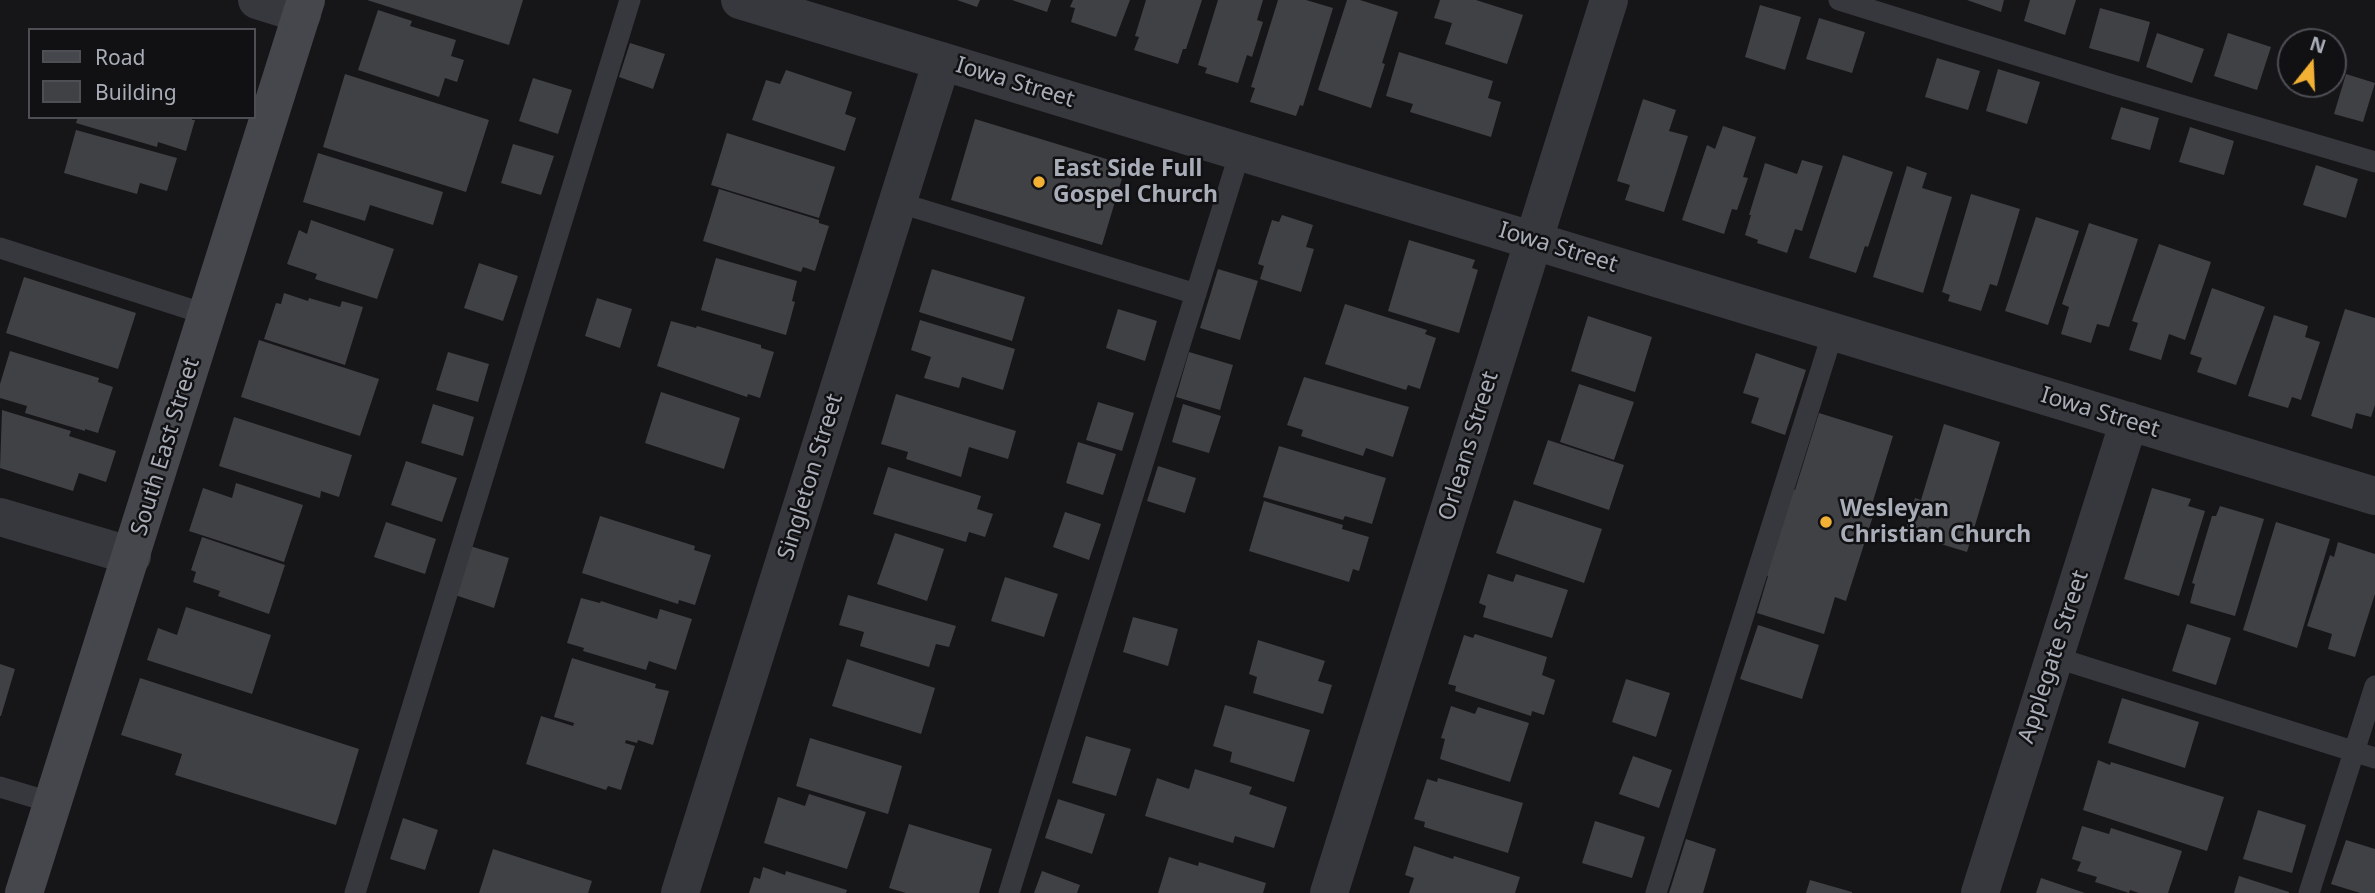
<!DOCTYPE html>
<style>
body{margin:0}
#map{position:relative;width:2375px;height:893px;overflow:hidden;background:#161618;font-family:"Noto Sans",sans-serif}
canvas{display:block}
.legend{position:absolute;left:28px;top:28px;width:228px;height:91px;box-sizing:border-box;background:#111113;border:2px solid #4d4f55;margin:0;padding:9px 12px;list-style:none;font-size:21px;color:#a8adb8}
.legend li{display:flex;align-items:center;gap:14px;height:35px}
.legend b{width:35px;border:2px solid #4d4f55}
.north{position:absolute;left:2277px;top:28px;width:70px;height:70px;box-sizing:border-box;background:#111113;border:2px solid #4d4f55;border-radius:50%;rotate:18deg;font-size:19px;font-weight:700;line-height:28px;text-align:center;color:#a8adb8}
.north::after{content:'';display:block;margin:auto;width:24px;height:32px;background:#f2b134;clip-path:polygon(50% 0,100% 100%,50% 72%,0 100%)}
</style>
<div id="map">
<canvas width="2375" height="893"></canvas>
<ul class="legend">
<li><b style="height:9px;background:#45474d"></b>Road</li>
<li><b style="height:19px;background:#404145"></b>Building</li>
</ul>
<div class="north">N</div>
</div>
<script>
const c = document.querySelector('canvas').getContext('2d');
c.lineJoin = 'round';
function fill(path, color) { c.fillStyle = color; c.fill(path, 'evenodd'); }
const shape = rows => new Path2D(rows.map(r => 'M' + r).join(''));
function strokePath(path, color, width, dash) { c.strokeStyle = color; c.lineWidth = width; c.lineCap = dash ? 'butt' : 'round'; c.setLineDash(dash || []); c.stroke(path); }
function write(font, color, halo, rows, align = 'center') {
  c.font = font + ' "Noto Sans",sans-serif'; c.lineWidth = 5; c.setLineDash([]); c.textBaseline = 'middle'; c.strokeStyle = halo; c.fillStyle = color; for (const [text, x, y, turn = 0] of rows) {
    c.save(); c.translate(x, y); c.rotate((+turn || 0) * Math.PI / 180); c.textAlign = isNaN(turn) ? turn : align; if (halo) c.strokeText(text, 0, 0); c.fillText(text, 0, 0); c.restore();
  }
}
fill(shape([
 [367,0,523,0,509,45],
 [957,0,980,0,977,7],
 [1012,0,1051,0,1047,12],
 [1073,0,1130,0,1116,37,1071,22,1075,8,1070,7],
 [1146,0,1202,0,1186,49,1183,49,1178,64,1134,50,1139,37,1135,36],
 [1218,0,1263,0,1257,20,1263,22,1252,57,1247,55,1238,83,1205,73,1207,68,1198,65],
 [1278,0,1306,0,1333,8,1303,106,1300,105,1296,116,1250,102,1255,88,1251,87],
 [1347,0,1360,0,1398,12,1382,63,1385,64,1371,108,1318,90],
 [1440,0,1476,0,1523,15,1507,64,1445,44,1452,23,1434,18],
 [1967,0,2004,0,2001,12],
 [2030,0,2076,0,2065,35,2024,21],
 [1760,5,1801,17,1785,70,1745,57],
 [2100,8,2150,22,2139,62,2089,48],
 [378,10,412,21,410,26,456,40,451,56,464,60,457,82,445,78,439,97,358,70],
 [1819,18,1865,32,1852,73,1806,59],
 [2157,33,2204,49,2192,83,2146,67],
 [2228,33,2271,47,2257,90,2214,76],
 [630,43,665,54,653,89,619,77],
 [1399,52,1493,81,1488,98,1501,102,1491,137,1410,112,1413,104,1386,96],
 [1937,58,1980,71,1968,110,1925,97],
 [1998,69,2040,82,2027,124,1986,111],
 [786,70,852,92,845,114,856,118,845,151,752,120,766,80,780,84],
 [345,74,489,120,466,192,323,147],
 [2346,74,2375,83,2363,122,2334,114],
 [533,78,572,90,558,134,519,121],
 [1643,99,1676,110,1669,131,1688,136,1664,212,1625,200,1630,185,1617,181],
 [2121,107,2159,118,2150,150,2111,139],
 [78,117,193,117,192,120,195,120,186,151,158,142,157,147,76,123],
 [975,119,1126,165,1102,245,951,200],
 [1723,126,1756,137,1743,177,1748,178,1737,210,1732,209,1724,234,1682,220,1707,145,1715,149],
 [2190,127,2234,141,2224,175,2179,162],
 [76,130,177,158,167,191,140,183,137,194,64,173],
 [727,133,835,167,819,218,711,185],
 [513,144,554,156,541,195,501,183],
 [318,153,443,192,433,225,370,205,365,221,303,202],
 [1843,155,1893,172,1868,247,1865,246,1856,273,1809,258],
 [1802,160,1823,166,1802,231,1795,229,1787,253,1757,243,1758,240,1745,235,1751,215,1749,215,1765,163,1797,174],
 [2316,165,2358,179,2346,218,2303,205],
 [1907,166,1927,173,1922,188,1952,197,1923,293,1873,277],
 [719,189,819,220,819,223,829,226,815,271,803,267,801,272,703,241],
 [1971,194,2020,209,1997,286,1990,284,1981,311,1948,301,1950,295,1942,292],
 [1282,215,1313,225,1306,247,1314,249,1301,292,1260,279,1264,266,1258,264,1272,220,1279,222],
 [2036,217,2079,231,2048,325,2005,311],
 [311,220,394,249,377,299,315,279,317,274,287,264,299,230,307,234],
 [2089,223,2138,239,2109,327,2097,324,2091,343,2061,334,2069,307,2062,304],
 [1409,240,1475,260,1472,268,1478,270,1459,333,1388,311],
 [2159,244,2211,262,2185,340,2169,334,2161,360,2129,350,2138,323,2132,321],
 [716,258,797,281,792,301,795,302,786,335,701,310],
 [479,263,518,276,503,321,464,308],
 [932,269,1025,297,1012,341,919,312],
 [1218,269,1258,281,1240,340,1200,328],
 [24,277,136,313,118,369,6,333],
 [2212,288,2265,307,2236,385,2197,372,2202,358,2190,354],
 [284,293,308,301,309,298,340,307,342,301,363,307,345,365,264,339,276,303,281,304],
 [597,298,632,309,620,348,585,336],
 [1345,304,1427,330,1425,334,1436,338,1420,389,1408,385,1406,390,1325,364],
 [1118,309,1157,321,1145,361,1106,348],
 [2345,309,2375,318,2375,405,2371,417,2356,413,2352,429,2311,416],
 [2274,315,2308,326,2305,337,2320,342,2301,400,2292,397,2288,408,2248,396],
 [1588,316,1652,337,1635,392,1571,371],
 [920,320,1015,349,1003,390,962,377,959,388,924,378,931,357,911,350],
 [671,321,696,328,697,326,761,345,761,348,774,352,760,398,748,394,747,397,657,366],
 [259,340,379,379,360,436,241,397],
 [10,351,99,378,98,382,113,387,98,433,85,429,85,431,25,413,27,406,0,398,0,384],
 [448,352,489,364,478,402,436,390],
 [1189,352,1233,365,1220,410,1176,397],
 [1756,353,1806,370,1785,435,1751,423,1759,398,1743,393],
 [1304,377,1409,407,1393,457,1366,448,1363,456,1301,436,1303,430,1287,425],
 [1579,384,1634,402,1614,460,1560,442],
 [661,392,740,418,724,469,645,443],
 [896,394,1016,431,1008,459,969,447,961,477,906,459,908,452,881,444],
 [1098,402,1134,413,1122,451,1086,440],
 [433,404,474,417,463,456,421,443],
 [1183,404,1221,416,1209,453,1172,442],
 [2,410,71,431,69,436,116,451,106,482,79,473,73,491,0,468],
 [1819,413,1893,436,1869,514,1873,516,1846,601,1835,597,1824,634,1757,613,1768,576,1765,575,1791,489,1795,490],
 [234,417,352,455,339,497,321,491,320,498,219,466],
 [1944,424,2000,442,1967,552,1905,533,1915,498,1921,500],
 [1548,440,1624,465,1609,510,1533,484],
 [1078,442,1116,454,1103,495,1066,483],
 [1279,446,1386,478,1372,524,1345,516,1343,520,1263,497],
 [406,461,457,478,442,522,391,505],
 [1158,466,1196,478,1185,513,1147,501],
 [888,467,981,496,977,509,993,514,985,537,969,532,966,542,873,514],
 [236,483,303,505,284,562,189,531,203,488,232,498],
 [2152,488,2191,499,2188,506,2205,511,2179,596,2124,579],
 [1514,500,1602,529,1584,583,1496,553],
 [1264,501,1343,525,1342,529,1369,537,1359,571,1353,569,1349,582,1249,551],
 [2220,506,2264,519,2235,616,2190,603,2195,584,2192,583,2212,516,2216,516],
 [1065,512,1101,524,1089,560,1053,547],
 [600,516,695,546,694,550,711,555,695,605,679,600,678,604,582,573],
 [386,522,436,539,425,574,374,557],
 [2276,522,2330,539,2297,648,2243,630],
 [895,533,944,549,927,601,877,584],
 [202,537,285,565,269,614,218,596,220,591,193,582,196,572,191,570],
 [2338,542,2375,554,2375,594,2355,657,2328,649,2332,634,2307,626,2330,555,2334,557],
 [470,546,509,558,494,608,455,595],
 [1488,574,1513,582,1516,574,1568,590,1552,638,1483,617,1486,606,1479,603],
 [1005,577,1058,594,1044,637,991,621],
 [848,595,956,626,949,647,936,644,929,667,860,646,864,632,839,625],
 [581,598,600,603,601,601,657,619,660,609,692,619,676,670,649,661,646,670,583,651,584,648,567,643],
 [186,607,271,635,252,694,147,660,158,628,177,635],
 [1133,617,1178,629,1168,666,1123,652],
 [2187,624,2231,638,2216,685,2172,671],
 [1758,625,1819,645,1802,699,1740,679],
 [1475,634,1547,657,1542,675,1555,680,1544,715,1532,711,1531,716,1455,691,1456,686,1448,684,1464,635,1473,638],
 [1258,640,1325,661,1318,681,1332,685,1323,714,1253,693,1257,677,1249,674],
 [572,658,656,684,655,688,669,691,653,745,638,740,637,743,626,740,625,743,635,746,621,790,608,786,606,790,526,764,541,716,573,726,574,723,554,717],
 [847,659,935,688,921,734,832,706],
 [0,664,15,669,1,716,0,716],
 [140,678,359,749,336,825,175,775,182,754,121,735],
 [1626,679,1670,693,1656,737,1612,722],
 [2122,698,2199,722,2185,768,2108,743],
 [1225,705,1310,730,1294,782,1230,762,1232,752,1213,746],
 [1451,706,1475,714,1478,707,1529,723,1510,782,1440,759,1445,739,1441,738],
 [1086,736,1131,749,1116,796,1072,783],
 [810,738,902,766,888,814,796,786],
 [1633,756,1672,770,1659,808,1619,794],
 [2098,760,2110,765,2111,762,2224,797,2207,851,2083,810],
 [1195,769,1252,787,1249,794,1287,807,1274,848,1235,836,1233,843,1145,816,1157,778,1189,789],
 [1438,778,1523,803,1508,853,1424,827,1425,822,1414,819,1427,779,1437,782],
 [809,794,866,812,847,869,764,843,778,797,805,806],
 [1058,799,1105,814,1092,854,1045,838],
 [2258,810,2306,825,2292,873,2243,859],
 [403,818,438,830,425,870,390,859],
 [1595,821,1645,837,1632,878,1582,863],
 [909,824,992,849,979,893,906,893,889,888],
 [2082,826,2109,834,2111,828,2182,851,2168,893,2139,893,2130,890,2129,893,2095,882,2097,877,2077,871,2081,862,2072,859],
 [1686,839,1716,849,1703,893,1669,893],
 [2346,840,2375,849,2375,893,2360,893,2331,884],
 [1414,846,1453,859,1454,856,1520,877,1515,893,1409,893,1414,878,1405,875],
 [493,849,592,881,588,893,479,893],
 [1169,857,1198,866,1199,862,1266,883,1263,893,1158,893],
 [763,867,785,875,786,871,847,890,846,893,749,893,754,877,760,879],
 [1042,871,1080,885,1077,893,1034,893],
 [2239,876,2289,892,2289,893,2234,893],
 [2041,878,2085,893,2036,893],
 [1810,880,1852,892,1852,893,1806,893]
]), '#404145');
strokePath(shape([
 [1839,0,2116,86,2375,162],
 [897,202,1196,294],
 [0,248,208,315],
 [2054,657,2375,758],
 [0,787,53,803],
 [355,893,630,0],
 [1009,893,1240,152],
 [1656,893,1833,332],
 [2309,893,2375,686]
]), '#37383d', 21);
strokePath(shape([
 [257,0,302,14],
 [740,0,2375,496],
 [0,517,132,556],
 [680,893,942,61],
 [1329,893,1609,0],
 [1980,893,2129,421]
]), '#37383d', 38);
strokePath(shape([
 [24,893,306,0]
]), '#45474d', 38);
for (const [x, y, r, color] of [
 [1039,182,7,"#f2b134"],
 [1826,522,7,"#f2b134"]
]) { const dot = new Path2D(); dot.arc(x, y, r, 0, 2 * Math.PI); c.fillStyle = color; c.fill(dot); strokePath(dot, '#111113', 2.5); }
write('23px', '#a8adb8', '#111113', [
 ["Iowa Street",1015,83,17],
 ["Iowa Street",1558,248,17],
 ["Iowa Street",2100,413,17],
 ["Orleans Street",1469,446,-73],
 ["South East Street",166,447,-73],
 ["Singleton Street",811,477,-73],
 ["Applegate Street",2054,657,-72]
]);
write('bold 23px', '#a8adb8', '#111113', [
 ["East Side Full",1053,169],
 ["Gospel Church",1053,195],
 ["Wesleyan",1840,509],
 ["Christian Church",1840,535]
], 'left');
</script>
